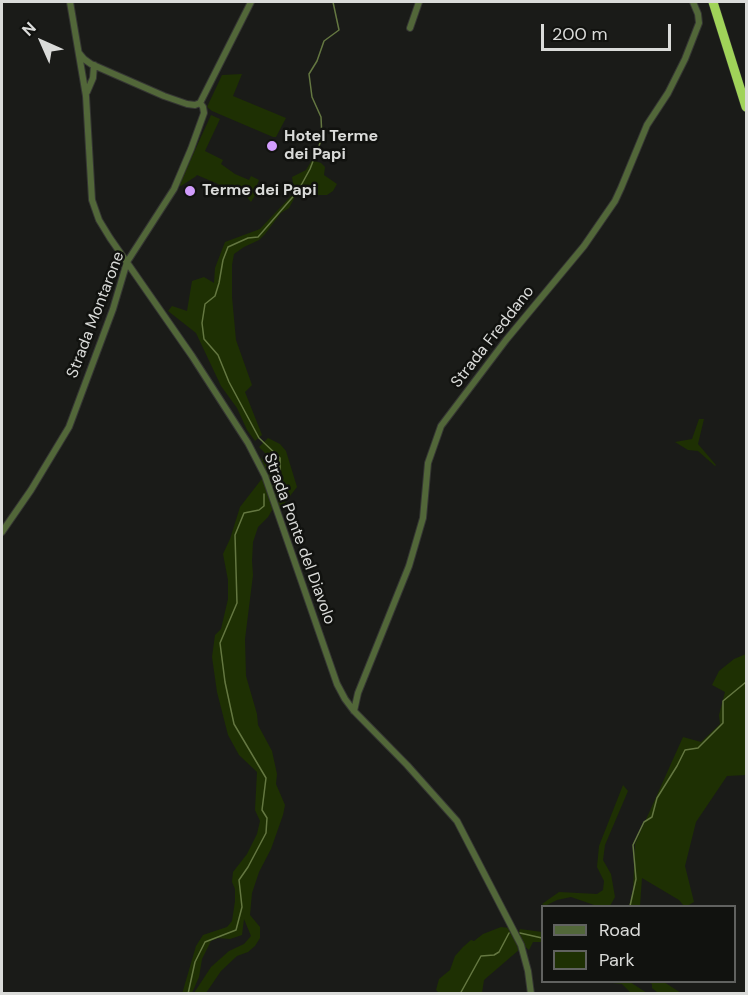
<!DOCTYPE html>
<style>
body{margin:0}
#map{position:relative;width:748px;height:995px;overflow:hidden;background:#1a1b18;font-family:"DM Sans",sans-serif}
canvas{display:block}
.frame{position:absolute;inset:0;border:3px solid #dadbd9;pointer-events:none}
.legend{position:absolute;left:541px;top:905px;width:195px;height:78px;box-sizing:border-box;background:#11120f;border:2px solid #616260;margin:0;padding:8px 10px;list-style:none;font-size:18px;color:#dadbd9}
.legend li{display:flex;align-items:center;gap:12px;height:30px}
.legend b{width:30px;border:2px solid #616260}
.north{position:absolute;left:12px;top:12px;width:60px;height:60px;-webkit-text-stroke:4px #11120f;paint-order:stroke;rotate:315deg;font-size:16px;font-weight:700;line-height:24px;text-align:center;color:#dadbd9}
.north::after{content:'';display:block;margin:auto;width:21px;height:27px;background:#dadbd9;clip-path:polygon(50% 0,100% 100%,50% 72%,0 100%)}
.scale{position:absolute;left:541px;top:24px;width:130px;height:27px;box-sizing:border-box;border:3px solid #dadbd9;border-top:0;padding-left:8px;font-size:18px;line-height:21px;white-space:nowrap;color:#dadbd9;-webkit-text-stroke:4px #11120f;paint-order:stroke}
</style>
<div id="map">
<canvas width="748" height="995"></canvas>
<div class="frame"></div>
<ul class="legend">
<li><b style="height:8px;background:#526739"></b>Road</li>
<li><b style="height:16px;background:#1e3003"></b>Park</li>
</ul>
<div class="north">N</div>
<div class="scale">200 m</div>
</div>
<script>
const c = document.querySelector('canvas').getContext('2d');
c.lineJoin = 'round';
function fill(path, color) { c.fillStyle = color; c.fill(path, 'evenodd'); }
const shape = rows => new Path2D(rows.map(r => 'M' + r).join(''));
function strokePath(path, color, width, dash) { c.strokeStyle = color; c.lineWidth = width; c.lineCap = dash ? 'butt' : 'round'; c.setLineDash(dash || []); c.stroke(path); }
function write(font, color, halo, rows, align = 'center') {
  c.font = font + ' "DM Sans",sans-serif'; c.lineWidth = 5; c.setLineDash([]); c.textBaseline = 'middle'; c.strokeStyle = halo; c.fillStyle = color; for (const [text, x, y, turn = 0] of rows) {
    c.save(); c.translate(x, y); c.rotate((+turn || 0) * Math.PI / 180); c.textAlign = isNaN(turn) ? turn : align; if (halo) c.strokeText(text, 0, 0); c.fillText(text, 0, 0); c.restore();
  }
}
fill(shape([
 [242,74,233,96,286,118,276,137,273,137,212,111,207,107,222,75],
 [211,115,220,119,205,151,223,160,221,164,235,174,249,180,251,176,259,180,257,185,260,187,251,202,246,196,197,175,195,177,181,186,179,185],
 [312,160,321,163,325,167,324,175,337,184,333,191,327,195,296,195,289,208,281,213,265,234,259,240,244,247,234,254,232,265,232,297,236,340,252,385,245,392,262,435,255,441,247,430,237,408,221,386,196,333,168,311,172,306,187,311,192,281,204,277,214,283,215,268,225,242,260,229,292,195,288,190,293,184,292,177,306,170],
 [699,419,704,419,698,444,716,465,715,466,698,451,688,450,675,442,692,439],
 [268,438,280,444,286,451,297,487,280,509,260,456,270,469,273,468,272,460,259,447],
 [264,476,274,507,268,517,258,527,253,542,252,561,253,575,245,639,246,676,257,714,258,725,272,751,277,774,276,784,285,805,283,815,271,849,259,872,252,893,250,915,260,927,260,938,255,946,248,952,237,956,221,971,206,993,194,993,211,967,229,951,244,944,251,936,244,919,242,935,230,939,218,938,211,941,202,959,199,977,192,993,182,994,196,946,203,935,227,927,232,921,235,901,235,889,232,882,233,872,247,854,257,834,260,821,255,810,257,772,239,755,228,735,217,692,212,657,215,635,221,629,228,599,228,580,223,554,230,539,240,507],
 [746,654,746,775,727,776,696,822,685,866,694,902,687,906,684,906,679,900,642,878,640,906,629,906,633,892,635,844,683,737,701,742,720,724,719,715,725,692,712,685,719,671,734,659],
 [623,785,628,791,605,845,603,860,611,874,615,897,610,906,597,906,571,897,557,900,545,906,542,904,559,892,597,894,603,890,604,881,597,867,599,846],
 [501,927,510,928,520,949,484,980,482,993,439,993,436,990,439,979,450,970,455,956,463,947,471,940,474,941,483,934],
 [520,929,542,932,542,942,533,942,529,950,524,946,518,935],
 [603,982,630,982,647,993,631,993,622,984],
 [648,982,664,982,681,993,658,993,652,988,652,984]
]), '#1e3003');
strokePath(shape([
 [274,485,280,475,280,458,259,438,229,382,218,355,204,339,202,323,205,304,215,296,219,283,223,260,228,247,248,238,258,237,298,191,310,169,322,138,321,117,312,97,309,74,317,61,324,41,339,30,333,2],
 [630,906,636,879,633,845,644,822,652,817,657,798,677,766,685,750,698,748,723,723,723,701,746,682],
 [520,933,542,938],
 [188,994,195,962,205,942,236,930,242,907,239,880,248,867,266,833,267,818,262,810,266,778,234,724,225,682,220,643,237,603,235,535,244,513,259,510,264,506,264,494],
 [460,994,481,956,494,955,499,952,509,933]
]), '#647741', 1.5);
const minor = shape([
 [70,2,86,96,92,200,99,220,110,238,192,356,248,443,265,476,337,684,345,699,354,711,407,765,457,821,521,945,528,971,531,994],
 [410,28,419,2],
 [79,53,84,59,91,64,164,96,187,104,195,105,200,103],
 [87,92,93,78,94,65],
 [200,103,251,2],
 [2,532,31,490,69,427,113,309,127,262,174,189,191,149,204,113,203,107,200,103],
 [354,711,358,693,409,566,423,518,428,463,441,426,506,340,584,246,615,201,621,188,647,125,668,93,685,59,699,23,698,14,693,2]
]);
const highway = shape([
 [713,2,746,107]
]);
strokePath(minor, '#353633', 8);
strokePath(highway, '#353633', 10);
strokePath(minor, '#526739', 6);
strokePath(highway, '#a0d359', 9);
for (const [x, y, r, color] of [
 [272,146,6,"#d29dfd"],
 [190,191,6,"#d29dfd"]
]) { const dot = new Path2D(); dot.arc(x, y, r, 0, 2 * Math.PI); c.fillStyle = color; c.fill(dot); strokePath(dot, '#11120f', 2); }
write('bold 16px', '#dadbd9', '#11120f', [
 ["Hotel Terme",284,137],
 ["dei Papi",284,155],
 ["Terme dei Papi",202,191]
], 'left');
write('16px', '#dadbd9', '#11120f', [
 ["Strada Montarone",96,315,-69],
 ["Strada Freddano",493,337,-52],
 ["Strada Ponte del Diavolo",299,539,70]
]);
</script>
